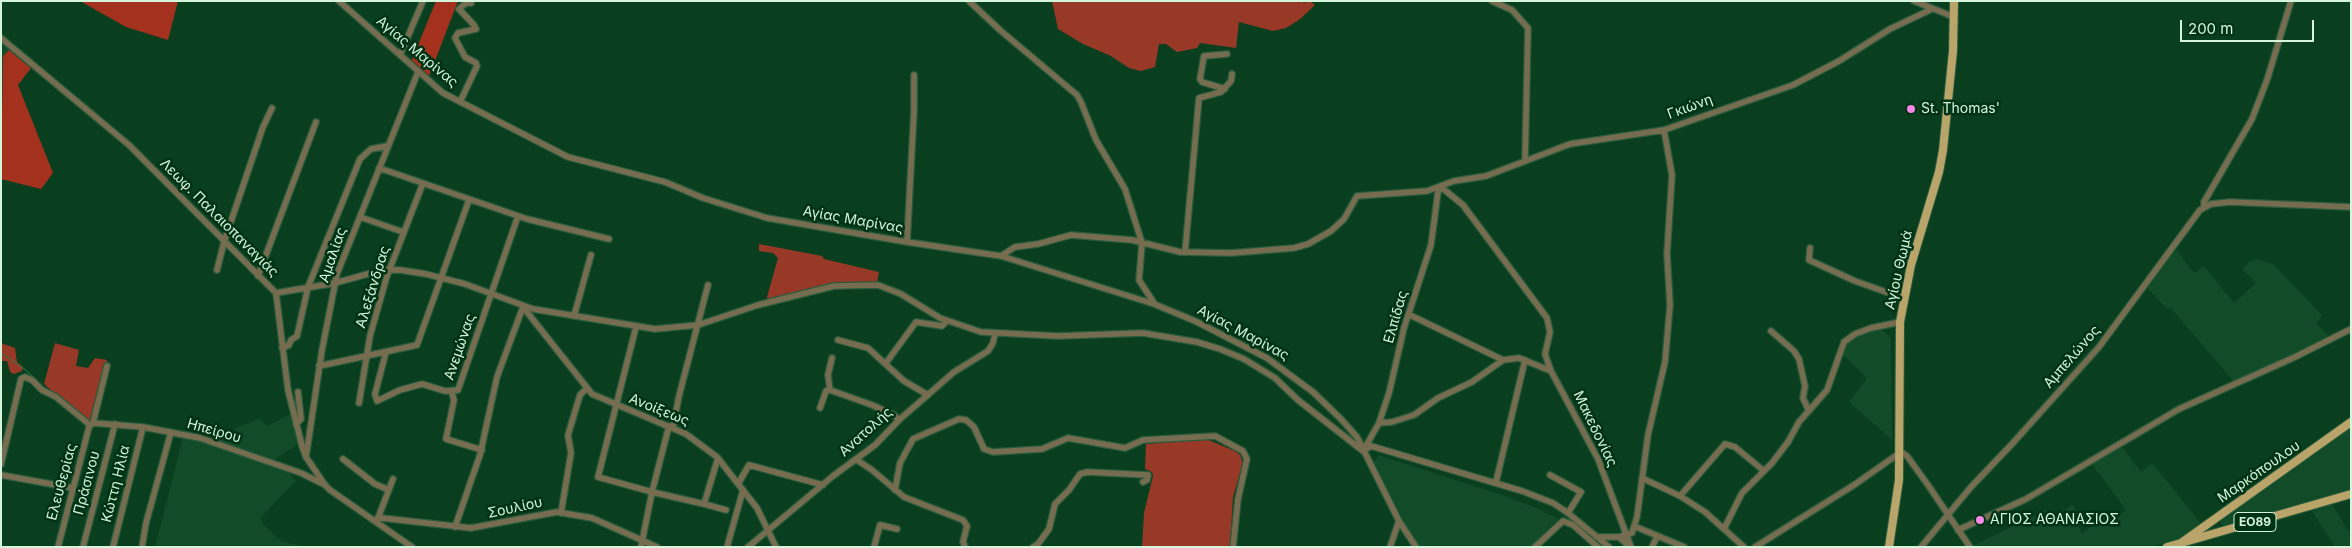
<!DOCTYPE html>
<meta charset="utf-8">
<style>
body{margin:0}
#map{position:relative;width:2352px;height:548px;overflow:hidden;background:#093e1e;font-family:Inter,sans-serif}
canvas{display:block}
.frame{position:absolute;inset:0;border:2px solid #d4f5db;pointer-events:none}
.scale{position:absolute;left:2180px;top:20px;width:134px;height:22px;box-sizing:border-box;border:2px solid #d4f5db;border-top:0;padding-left:6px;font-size:15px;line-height:18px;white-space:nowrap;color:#d4f5db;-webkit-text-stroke:4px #003314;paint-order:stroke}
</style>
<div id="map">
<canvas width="2352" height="548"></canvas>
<div class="frame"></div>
<div class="scale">200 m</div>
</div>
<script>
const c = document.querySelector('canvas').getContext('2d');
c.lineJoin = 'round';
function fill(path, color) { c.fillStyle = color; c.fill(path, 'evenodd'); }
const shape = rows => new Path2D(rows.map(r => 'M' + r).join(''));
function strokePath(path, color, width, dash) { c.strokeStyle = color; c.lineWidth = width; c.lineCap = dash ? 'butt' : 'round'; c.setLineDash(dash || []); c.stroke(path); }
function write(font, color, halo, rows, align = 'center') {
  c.font = font + ' Inter,sans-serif'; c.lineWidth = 5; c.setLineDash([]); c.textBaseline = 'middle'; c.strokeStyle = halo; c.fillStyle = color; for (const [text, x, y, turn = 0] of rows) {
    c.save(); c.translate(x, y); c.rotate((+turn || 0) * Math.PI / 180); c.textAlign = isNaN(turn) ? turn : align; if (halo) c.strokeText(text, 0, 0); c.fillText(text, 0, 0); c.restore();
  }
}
fill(shape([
 [1,41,9,50,3,56,4,84,1,84],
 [2176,249,2194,273,2204,266,2234,303,2256,283,2242,269,2249,262,2257,259,2273,264,2322,315,2316,323,2330,337,2233,381,2170,307,2168,310,2147,288],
 [1881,329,1891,338,1892,440,1849,402,1867,378,1842,354,1847,344,1855,337],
 [291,414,298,444,274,460,271,464,287,470,296,481,261,517,262,523,281,541,306,547,155,547,183,437,208,442,211,437,222,439,238,427,259,419,267,426],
 [2351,427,2351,491,2224,528,2219,520],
 [2121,446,2141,472,2152,463,2201,523,2179,539,2150,547,1972,546,2046,510,2052,518,2072,505,2084,521,2078,526,2082,533,2109,515,2113,519,2126,510,2091,463],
 [1378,455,1505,496,1539,509,1558,519,1530,547,1419,547,1400,518,1374,463],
 [2332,504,2351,535,2351,547,2335,547,2312,511]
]), '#114b28');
fill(shape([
 [1052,1,1302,1,1304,3,1310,1,1315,5,1299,20,1286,28,1273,31,1239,22,1236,48,1200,43,1197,48,1177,52,1166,44,1159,44,1155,67,1141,71,1129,68,1111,56,1083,44,1058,29],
 [759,244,822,256,824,259,879,272,877,283,837,284,768,301,767,297,778,258,773,253,759,251],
 [1,343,15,348,17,362,23,367,22,371,14,374,10,372,7,361,1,361],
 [55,343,79,350,76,366,88,368,95,358,107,360,92,421,87,423,44,384],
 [1206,439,1235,451,1240,455,1243,463,1233,497,1230,547,1142,547,1144,513,1153,476,1152,472,1145,469,1146,444]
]), '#983928');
fill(shape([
 [80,1,178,1,168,40,126,27],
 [436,1,458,1,428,79,411,62],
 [9,50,31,68,18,85,53,173,41,189,1,179,3,56]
]), '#a4311e');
strokePath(shape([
 [1,353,26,370,47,390]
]), '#238046', 1);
const minor = shape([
 [339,1,443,93,568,157,665,182,703,198,767,218,907,242,1001,256,1154,304,1195,321,1267,358,1313,392,1341,419,1357,437,1399,521,1416,547],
 [969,1,1001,31,1077,95,1081,102,1096,140,1125,189,1142,243,1139,280,1154,303],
 [1492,1,1512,10,1528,28,1525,161],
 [1914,1,1954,17],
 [1,38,129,145,276,293,288,390,302,446,306,457,325,485,330,490,412,547],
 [400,55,423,1],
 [1225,89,1202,82,1200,79,1204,56,1227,54],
 [460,102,477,66,476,63,465,57,455,38,458,33,476,29,474,25,459,9,466,3,471,3],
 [379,168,527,219,609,239],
 [1441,187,1463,205,1547,318,1550,332,1545,354,1551,371],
 [2204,207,2204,202,2252,119,2267,80,2291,1],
 [360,217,403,232],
 [907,242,914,111,914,75],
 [1810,248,1809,260,1855,281,1903,298],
 [1185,252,1199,98,1221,92,1231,81,1232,74],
 [1001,256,1015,247,1038,244,1071,235,1132,240,1180,252,1231,253,1294,248,1308,244,1331,231,1344,219,1357,196,1427,191,1454,181,1486,176,1570,144,1664,130,1793,85,1839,61,1890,29,1932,9],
 [217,270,224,242,263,127,272,108],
 [258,276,316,122],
 [276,293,335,283,382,270,400,270,426,274,465,284,533,309,655,329,698,325,758,305,834,286,878,285,901,294,940,318,981,332,1058,336,1143,333,1197,342,1220,349,1244,359,1275,378,1298,400,1363,451],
 [523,307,592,394,686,434,717,457,757,508,776,547],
 [1410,315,1503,360],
 [574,316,591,255],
 [636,327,598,477,652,492,641,547],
 [1771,331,1794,351,1799,359,1805,386,1803,398,1809,411],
 [838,340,868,348,904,381,928,395],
 [282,348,289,345,291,340,297,336,308,287,360,159,371,149,387,146],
 [386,352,375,394,377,401,400,390,422,384,445,391,458,390,518,216],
 [832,358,828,375,830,390,872,405,894,415,899,420],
 [886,363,916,322,942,326,947,321],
 [319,366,417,345,469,200],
 [452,393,454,400,446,439,482,450],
 [359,403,370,336,387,276,423,183],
 [820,408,826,391,830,390],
 [93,423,107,366],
 [1379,423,1392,422,1414,415,1438,398,1472,382,1503,360,1519,358,1551,371,1598,459,1631,547],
 [296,424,301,419,298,392],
 [669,426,652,492,704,504],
 [673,428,679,396,708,285],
 [1363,451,1379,423,1389,393,1404,328,1431,245,1438,192,1441,187],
 [1363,451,1371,446,1522,491,1553,503,1568,513,1609,547],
 [306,457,322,350,337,274,418,72],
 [718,458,704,504,726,510],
 [343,459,375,484,389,490],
 [857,460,872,470,904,497,963,520,967,526,963,542,965,547],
 [1,464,21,379,25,377,32,380,42,390,56,397,90,425],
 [1,475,73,488],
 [1550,475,1581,492,1568,513],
 [1642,478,1680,496,1705,512,1744,547],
 [1496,482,1525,360],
 [738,484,749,465,823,485],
 [895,490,900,463,913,439,959,419,966,420,974,427,984,449,993,452,1042,449,1068,438,1125,448,1143,440,1215,436,1243,451,1247,459,1238,499,1233,547],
 [1680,496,1725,444,1735,447,1764,471],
 [561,513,571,453,568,435,580,395,586,389],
 [378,518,393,479],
 [373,520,382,518,471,528,557,512,592,518,657,547],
 [1634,526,1684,547],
 [455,527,480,455,497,377,523,307],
 [1724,529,1742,493,1772,463,1788,442,1799,422,1827,390,1844,342,1855,334,1871,328,1900,322],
 [1958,530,2026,499,2179,409,2295,357,2351,329],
 [1599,537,1619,537,1632,533,1637,517,1648,435,1665,362,1670,305,1667,254,1672,175,1664,130],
 [1619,537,1630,547],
 [58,547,89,427,93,423,143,427,200,438,301,473,323,484],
 [83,547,115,424],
 [113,547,143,427],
 [142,547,146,523,171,432],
 [727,547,743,490],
 [748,547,833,476,875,445,899,420,954,372,988,351,993,343,995,334],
 [874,547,880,525,897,529],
 [1033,547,1038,544,1049,529,1055,504,1069,490,1080,474,1087,472,1148,475,1147,480,1143,482],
 [1390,547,1399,521],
 [1535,547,1563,521,1573,525,1598,547],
 [1652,547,1657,537],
 [1755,547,1854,485,1901,452,1907,456,1928,485,1970,547],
 [1921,547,1971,487,2012,444,2099,347,2200,210,2211,204,2230,202,2351,207]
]);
const major = shape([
 [2181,543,2351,422],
 [1889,547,1899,480,1900,322,1911,265,1939,172,1943,150,1953,51,1954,1],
 [2167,547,2351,494]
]);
strokePath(minor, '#295b3c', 8);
strokePath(major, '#295b3c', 10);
strokePath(minor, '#766d50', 5.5);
strokePath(major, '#b9a56a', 8);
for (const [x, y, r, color] of [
 [1911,109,5,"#f888ea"],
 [1980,520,5,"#f888ea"]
]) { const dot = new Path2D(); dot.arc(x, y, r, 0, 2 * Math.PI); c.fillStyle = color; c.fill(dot); strokePath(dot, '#003314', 2); }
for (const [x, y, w] of [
 [2255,522,42]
]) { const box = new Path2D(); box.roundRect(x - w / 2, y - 9.5, w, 19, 4); c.fillStyle = '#003314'; c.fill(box); strokePath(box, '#d4f5db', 1); }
write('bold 12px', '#d4f5db', null, [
 ["ΕΟ89",2255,522]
]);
write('14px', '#d4f5db', '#003314', [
 ["Αγίας Μαρίνας",417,52,40],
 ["Γκιώνη",1690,107,-20],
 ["Λεωφ. Παλαιοπαναγιάς",219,218,45],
 ["Αγίας Μαρίνας",853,220,10],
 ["Αμαλίας",333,255,-71],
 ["Αγίου Θωμά",1899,270,-77],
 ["Αλεξάνδρας",373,287,-73],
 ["Ελπίδας",1396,317,-74],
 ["Αγίας Μαρίνας",1243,333,28],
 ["Ανεμώνας",460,347,-71],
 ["Αμπελώνος",2072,357,-49],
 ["Ανοίξεως",659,410,22],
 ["Μακεδονίας",1595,429,64],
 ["Ηπείρου",214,431,16],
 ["Ανατολής",866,432,-42],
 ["Μαρκόπουλου",2259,472,-35],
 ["Ελευθερίας",62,482,-75],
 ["Πράσινου",87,483,-75],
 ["Κώττη Ηλία",116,484,-76],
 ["Σουλίου",515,508,-12]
]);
write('14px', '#d4f5db', '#003314', [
 ["St. Thomas'",1921,109],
 ["ΑΓΙΟΣ ΑΘΑΝΑΣΙΟΣ",1990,520]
], 'left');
</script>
